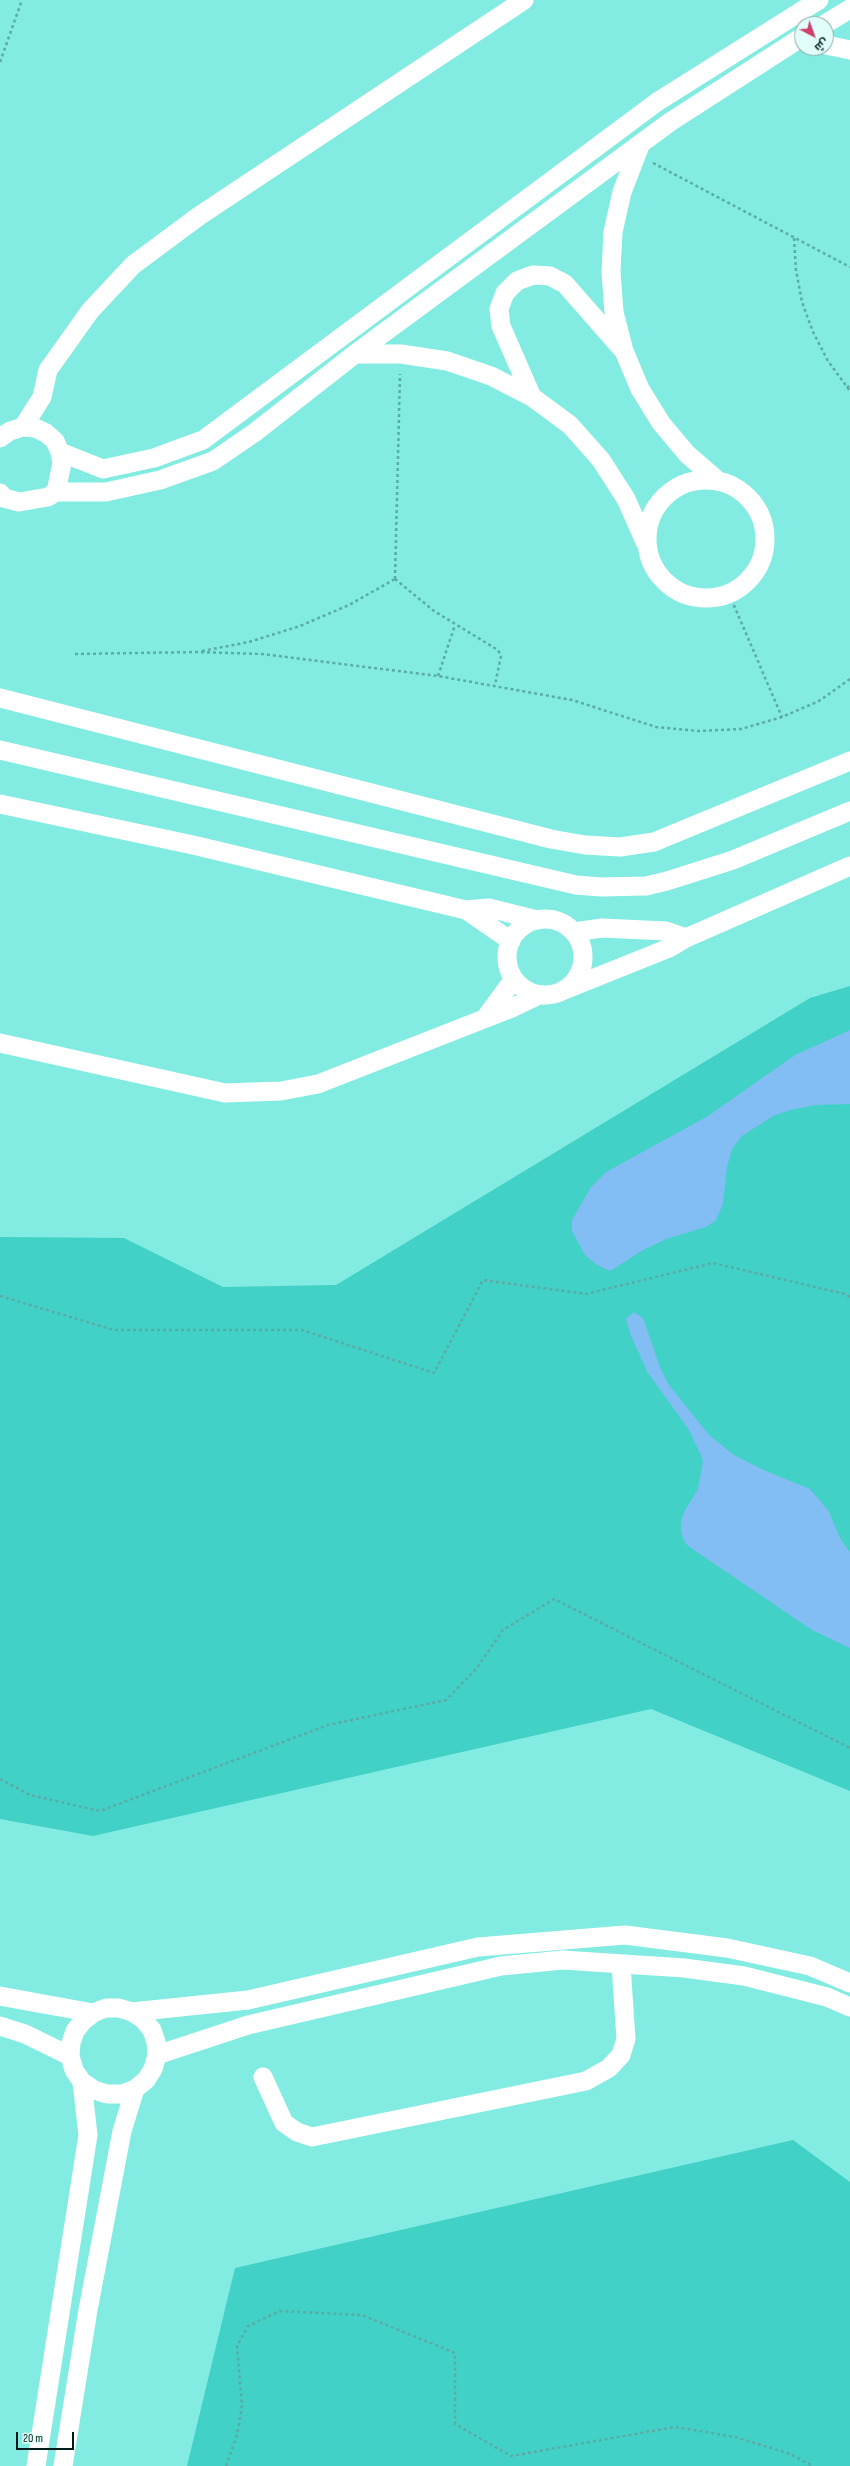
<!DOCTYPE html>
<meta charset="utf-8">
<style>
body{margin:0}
#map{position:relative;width:850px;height:2466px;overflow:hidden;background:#82ece2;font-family:"Sofia Sans Condensed",Cairo,sans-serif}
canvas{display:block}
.north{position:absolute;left:794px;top:16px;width:40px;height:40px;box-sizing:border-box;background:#e2fefb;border:1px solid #88a4a1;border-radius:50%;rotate:139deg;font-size:11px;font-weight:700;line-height:16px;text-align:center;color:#001c1a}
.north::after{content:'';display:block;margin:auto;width:14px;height:18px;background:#ce4069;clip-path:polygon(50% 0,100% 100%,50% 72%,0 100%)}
.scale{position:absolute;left:16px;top:2432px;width:58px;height:18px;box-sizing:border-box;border:2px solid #001c1a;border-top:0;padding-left:5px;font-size:12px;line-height:14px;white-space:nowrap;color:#001c1a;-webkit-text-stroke:3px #e2fefb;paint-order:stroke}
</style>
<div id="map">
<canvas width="850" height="2466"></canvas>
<div class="north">ش</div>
<div class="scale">20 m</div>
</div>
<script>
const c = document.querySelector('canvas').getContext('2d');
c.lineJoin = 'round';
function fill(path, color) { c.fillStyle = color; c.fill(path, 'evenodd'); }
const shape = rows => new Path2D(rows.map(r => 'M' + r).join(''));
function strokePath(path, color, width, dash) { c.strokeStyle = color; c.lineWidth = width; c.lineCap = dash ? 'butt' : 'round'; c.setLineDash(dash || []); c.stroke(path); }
fill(shape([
 [850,986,850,1791,651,1709,93,1836,0,1819,0,1237,124,1238,223,1287,336,1285,810,998],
 [793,2140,850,2182,850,2466,187,2466,235,2268]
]), '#42d1c6');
fill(shape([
 [850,1030,850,1104,816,1105,790,1110,773,1116,742,1136,732,1149,727,1167,723,1204,716,1220,706,1227,666,1239,643,1250,610,1271,597,1265,585,1255,572,1231,572,1220,591,1187,606,1172,708,1116,795,1055],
 [634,1312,643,1318,661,1370,669,1385,709,1435,734,1455,761,1469,810,1489,828,1510,841,1540,850,1552,850,1648,812,1630,688,1546,684,1541,681,1531,681,1521,685,1510,698,1489,703,1460,689,1430,648,1373,631,1336,626,1319]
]), '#82bdf3');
strokePath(shape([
 [0,62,22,0],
 [653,163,850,267],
 [794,238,796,270,802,302,813,332,828,361,850,391],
 [847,388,850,385],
 [395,579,400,374],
 [395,579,434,611,498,650,501,656,495,685],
 [729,594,782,717],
 [202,651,249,642,300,626,349,605,395,579],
 [75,654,197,652,262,654,438,676,572,700,656,727,698,731,741,729,782,717,819,701,850,679],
 [438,676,455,625],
 [0,1296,114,1330,302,1330,434,1373,483,1280,586,1294,713,1263,845,1294,850,1297],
 [0,1779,30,1795,100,1811,328,1725,446,1700,476,1669,503,1630,554,1599,850,1748],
 [226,2466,237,2435,242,2406,237,2346,248,2326,280,2311,362,2315,455,2353,455,2424,511,2456,675,2427,735,2437,790,2454,813,2466]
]), '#5aaca5', 2.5, [3, 3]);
strokePath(shape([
 [825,24,850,9],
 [826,45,850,50],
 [641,143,622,192,613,232,611,272,614,312,624,351,640,389,661,423,687,454,717,480],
 [355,354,401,354,447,361,491,376,532,397,570,425,601,460,626,499,645,542],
 [532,397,501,326,499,309,505,293,517,281,533,275,550,276,565,284,622,349],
 [23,427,42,397,48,370,90,311,133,265,199,216,524,0],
 [0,438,10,431,23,427,35,428,46,433,55,441,60,452,62,463,56,492,48,497,19,502,4,498,0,493],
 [60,452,103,469,154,458,203,440,657,102,819,0],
 '647 539a59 59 0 1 1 118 0a59 59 0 1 1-118 0Z',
 [56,492,106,492,160,480,213,461,254,433,355,354,670,122,802,37],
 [0,698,551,839,585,845,620,847,654,842,850,761],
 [0,750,576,885,601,887,646,886,667,881,733,860,850,811],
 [0,804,193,845,466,910,489,908,537,920],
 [466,910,511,941],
 '507 957a38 38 0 1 1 76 0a38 38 0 1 1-76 0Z',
 [574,932,602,928,666,931,686,938],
 [562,991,669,948,686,938,850,866],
 [486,1017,514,979],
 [0,1043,225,1093,281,1091,318,1084,512,1008,539,995],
 [0,1996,93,2013],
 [132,2012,248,2000,478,1947,625,1935,727,1948,810,1966,850,1983],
 [0,2026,25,2034,70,2056],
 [157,2055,248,2025,501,1966,563,1960,684,1968,744,1976,827,1997,850,2007],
 [263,2077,284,2123,297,2132,312,2137,586,2081,609,2068,621,2055,626,2039,621,1965],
 [36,2466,88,2135,82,2082,74,2070,70,2056,71,2043,75,2031,83,2021,93,2013,106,2008,119,2008,132,2012,143,2019,152,2030,156,2042,157,2055,153,2069,146,2080,135,2089,122,2094,107,2094,94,2090,82,2082],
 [63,2466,88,2310,122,2131,135,2089]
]), '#fff', 19);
</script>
